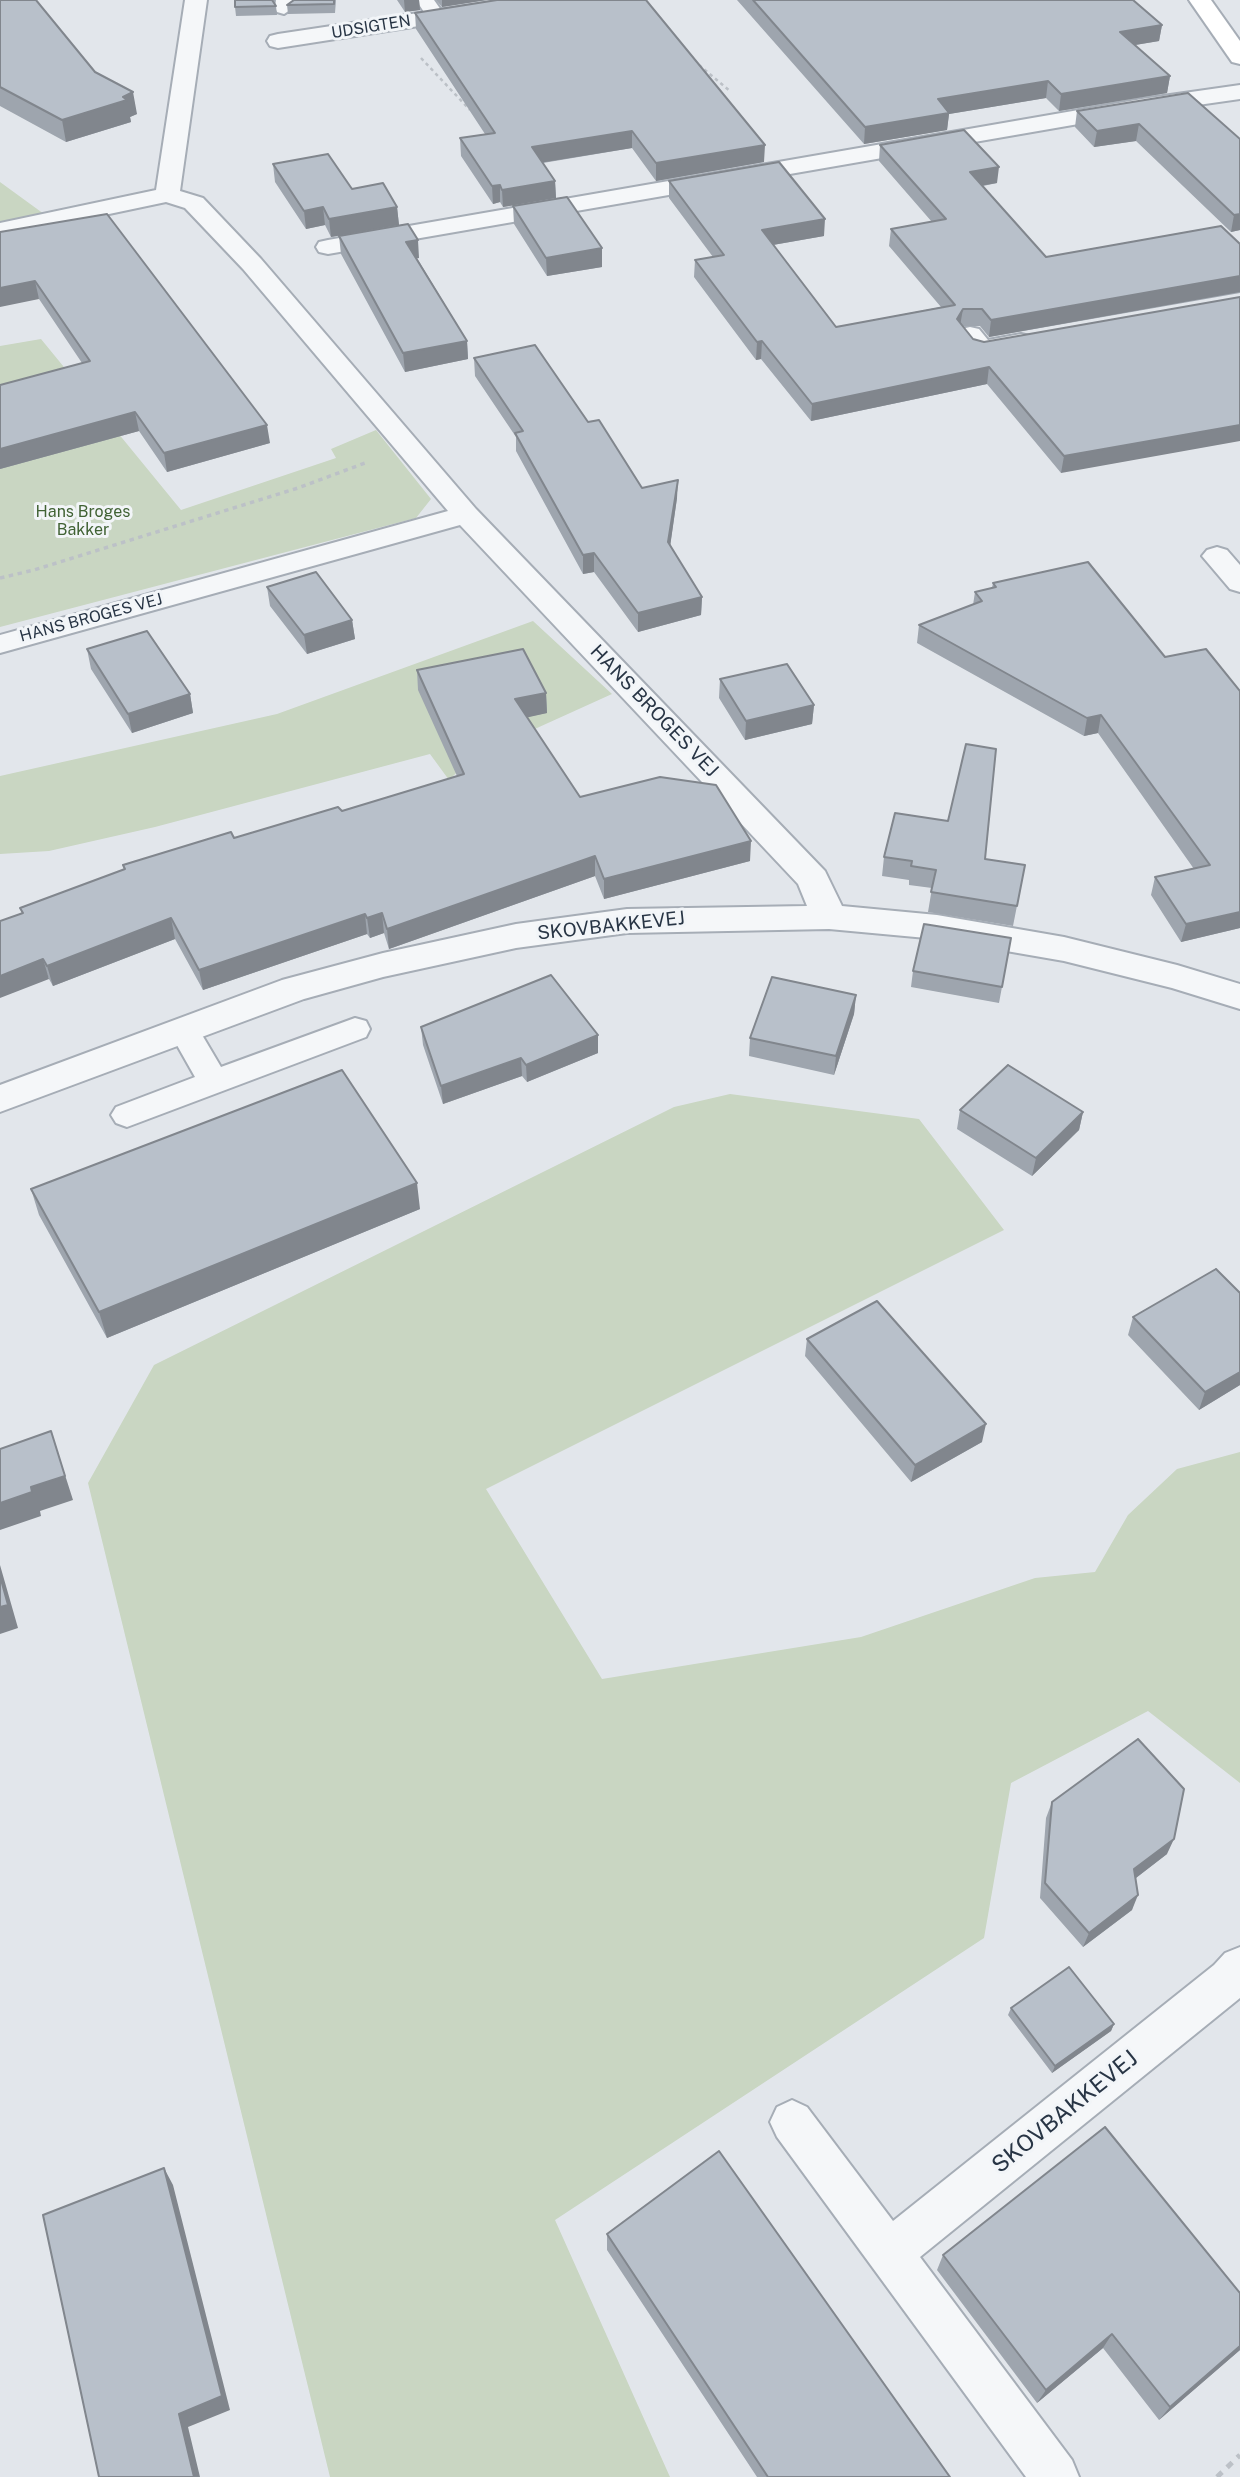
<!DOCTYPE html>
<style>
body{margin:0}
canvas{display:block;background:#e2e6eb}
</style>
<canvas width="1240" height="2477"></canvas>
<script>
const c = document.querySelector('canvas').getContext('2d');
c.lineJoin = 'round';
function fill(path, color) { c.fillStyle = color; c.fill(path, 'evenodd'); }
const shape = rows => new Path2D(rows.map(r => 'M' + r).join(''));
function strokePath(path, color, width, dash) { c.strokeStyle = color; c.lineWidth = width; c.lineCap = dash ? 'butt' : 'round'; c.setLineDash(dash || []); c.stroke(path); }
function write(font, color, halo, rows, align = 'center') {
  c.font = font + ' "Public Sans",sans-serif'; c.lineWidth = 6; c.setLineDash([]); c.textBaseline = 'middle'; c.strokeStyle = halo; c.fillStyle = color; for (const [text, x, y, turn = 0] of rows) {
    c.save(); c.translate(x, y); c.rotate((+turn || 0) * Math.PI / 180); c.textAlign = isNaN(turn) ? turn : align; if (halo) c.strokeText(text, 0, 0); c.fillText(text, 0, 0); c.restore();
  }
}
fill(shape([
 [0,182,44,214,0,227],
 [41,339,181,510,336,458,331,449,376,430,431,499,416,518,0,627,0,346],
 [533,621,612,694,473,757,449,780,430,754,155,827,49,851,0,854,0,776,277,714],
 [730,1094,919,1119,1004,1230,486,1489,602,1679,861,1637,1035,1578,1095,1572,1128,1515,1177,1469,1240,1452,1240,1783,1148,1711,1011,1783,984,1938,555,2220,670,2477,330,2477,88,1483,154,1365,674,1107]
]), '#c9d6c2');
const lane = shape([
 [276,0,294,0,293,8,284,14,277,12,275,8,276,0],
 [416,0,434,0,446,17,444,21,430,21,416,0],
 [355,1018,366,1021,370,1029,366,1037,127,1127,116,1123,111,1115,116,1107,195,1077,169,1031,173,1023,184,1020,195,1023,221,1067,355,1018],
 [1240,1947,1240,1998,920,2257,1072,2460,1079,2477,1026,2477,777,2137,770,2122,777,2107,792,2100,807,2107,893,2221,1214,1965,1225,1953,1240,1947]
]);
const street = shape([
 [185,0,207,0,180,191,203,198,261,259,476,509,825,871,842,906,937,915,1064,937,1177,965,1240,984,1240,1009,1172,988,1064,961,937,939,829,929,627,933,516,948,383,977,304,999,0,1112,0,1085,282,980,383,953,516,924,627,909,807,906,798,884,460,525,0,653,0,635,448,511,243,269,185,208,166,202,0,237,0,223,156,190,185,0],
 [505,0,558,0,555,5,547,6,278,48,270,46,267,41,270,36,278,34,505,0],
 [1240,85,1240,99,1142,113,328,254,319,252,316,247,319,242,328,240,1142,99,1240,85],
 [970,327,979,329,988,340,1021,334,1030,336,1034,342,1030,348,982,357,973,355,957,335,961,329,970,327],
 [1217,547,1227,550,1240,565,1240,592,1230,589,1202,556,1207,550,1217,547]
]);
const secondary = shape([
 [1189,0,1211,0,1240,41,1240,64,1232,62,1189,0]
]);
strokePath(lane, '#a6adb6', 4);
strokePath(street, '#a6adb6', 4);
strokePath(secondary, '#a6adb6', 4);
strokePath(shape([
 [421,58,470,110],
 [699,65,731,92]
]), '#bcc1c7', 2.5, [3.5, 3.5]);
strokePath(shape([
 [0,578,34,570,298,488,365,463]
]), '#bcc1c7', 3.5, [4.5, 4.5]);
strokePath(shape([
 [1217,2477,1240,2455]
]), '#bcc1c7', 5, [7, 7]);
fill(lane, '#f5f7f9');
fill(street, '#f5f7f9');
fill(secondary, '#fff');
fill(shape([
 [0,0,95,72,137,114,130,117,131,122,66,142,0,106],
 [235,0,275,0,274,3,276,6,277,15,236,16,235,7],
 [336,0,335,13,288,14,287,5],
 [397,0,419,0,420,10,405,12],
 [436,0,487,0,442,7],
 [737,0,1133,0,1162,25,1159,41,1135,45,1170,76,1167,93,1059,111,1046,98,949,114,947,130,864,144],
 [415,13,764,162,656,181,632,148,543,163,555,181,556,198,503,207,500,202,493,204,461,156,460,138,485,134,416,29],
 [1077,111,1240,139,1240,230,1231,232,1136,141,1094,147,1075,127],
 [880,145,997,183,983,186,1046,257,1240,244,1240,293,989,337,980,326,963,326,973,339,984,342,1240,297,1061,473,987,384,811,421,761,359,756,360,694,277,695,260,713,257,669,198,669,181,824,236,773,245,836,327,941,307,889,246,891,229,932,222,879,161],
 [273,164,352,189,397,207,399,225,331,237,325,225,306,229,275,182],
 [513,206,602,248,602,267,547,276,514,224],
 [0,232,270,443,167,472,139,431,0,469,0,385,82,363,39,299],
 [339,236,419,258,417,258,467,341,468,359,405,372,341,254],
 [474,358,588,422,642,488,677,498,670,546,702,597,701,615,638,632,594,572,583,574,516,451,516,437,475,376],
 [993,583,1165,657,1240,928,1181,942,1151,895,1155,877,1194,869,1098,733,1084,736,917,643,919,625,973,605,975,592,992,588],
 [267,587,352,620,355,639,307,654,270,606],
 [87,649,190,694,193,713,132,733,91,669],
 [417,670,546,693,547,713,527,717,580,797,750,861,604,899,595,876,392,948,389,949,384,933,370,938,367,934,203,990,175,939,53,986,49,979,20,908,124,870,123,865,342,811,457,776,418,690],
 [720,679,814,705,812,724,745,740,719,698],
 [884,857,985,859,1025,865,1013,926,928,912,932,888,909,885,909,880,882,876],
 [1011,938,999,1003,911,987,913,971],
 [856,995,854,1014,834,1075,749,1056,750,1038],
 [421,1027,598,1035,598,1053,527,1082,522,1076,443,1104,423,1045],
 [960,1110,1083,1112,1079,1130,1032,1176,957,1129],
 [31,1189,420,1209,107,1338,39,1215],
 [1240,1293,1240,1385,1199,1410,1128,1335,1133,1317],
 [807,1339,982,1442,911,1482,805,1356],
 [1052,1802,1167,1854,1136,1878,1132,1910,1083,1947,1040,1898,1046,1818],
 [1011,2008,1114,2024,1111,2031,1052,2073,1008,2015],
 [607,2234,950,2477,757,2477,607,2250],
 [943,2255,1240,2350,1159,2420,1103,2348,1037,2403,937,2270]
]), '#9ea5ae');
fill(shape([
 [404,0,419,0,420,10,405,12],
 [442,0,487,0,442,7],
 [1162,25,1159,41,1117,48,1120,32],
 [1170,76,1167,93,1059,111,1061,94],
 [1048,81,1046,98,949,114,947,130,864,144,865,127,938,99],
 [133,92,137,114,130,117,131,122,66,142,62,120],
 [1139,124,1136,141,1094,147,1097,131],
 [632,131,632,148,533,164,532,147],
 [765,145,764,162,656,181,656,163],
 [999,167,997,183,968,188,970,172],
 [555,181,556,198,503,207,502,190],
 [500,185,500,202,493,204,492,186],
 [323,207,325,225,306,229,304,211],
 [397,207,399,225,331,237,329,219],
 [1240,214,1240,230,1231,232,1234,215],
 [825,219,824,236,761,247,762,230],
 [418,240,419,258,408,260,406,242],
 [602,248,602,267,547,276,546,258],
 [1240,276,1240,292,989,337,991,320],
 [35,281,39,299,0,307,0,288],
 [963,309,960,326,957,319],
 [467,341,468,359,405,372,403,353],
 [762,341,761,359,756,360,757,342],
 [989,367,987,384,811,421,812,404],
 [135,412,139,431,0,469,0,449],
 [267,425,270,443,167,472,164,453],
 [1240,425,1240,441,1061,473,1064,456],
 [678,480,677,498,668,561,668,542],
 [594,553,594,572,583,574,583,555],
 [702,597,701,615,638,632,638,613],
 [352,620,355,639,307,654,304,635],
 [546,693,547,713,516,720,515,699],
 [190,694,193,713,132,733,128,714],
 [814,705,812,724,745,740,746,721],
 [1101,715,1098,733,1084,736,1087,718],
 [751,841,750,861,604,899,604,879],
 [595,856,595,876,389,949,387,929],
 [1240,912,1240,928,1181,942,1186,924],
 [382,913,384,933,370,938,367,918],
 [365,914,367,934,203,990,199,970],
 [171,918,175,939,53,986,47,966],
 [43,959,49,979,0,998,0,976],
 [856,995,854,1014,834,1075,836,1056],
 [598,1035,598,1053,527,1082,526,1065],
 [521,1058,522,1076,443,1104,441,1086],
 [1083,1112,1079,1130,1032,1176,1036,1158],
 [417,1183,420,1209,107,1338,99,1312],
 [1240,1372,1240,1385,1199,1410,1205,1392],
 [986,1424,982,1442,911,1482,915,1465],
 [51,1431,73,1500,40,1511,41,1516,0,1530,0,1503],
 [0,1565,18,1628,0,1634],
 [1174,1839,1167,1854,1128,1884,1134,1869],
 [1138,1895,1132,1910,1083,1947,1089,1933],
 [1114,2024,1111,2031,1052,2073,1055,2066],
 [164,2168,173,2185,230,2410,188,2427,200,2477,194,2477,179,2414],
 [1112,2334,1103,2348,1037,2403,1046,2390],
 [1240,2346,1240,2350,1159,2420,1170,2407]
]), '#81868d');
const building = shape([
 [0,0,36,0,95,72,133,92,123,97,127,100,62,120,0,87,0,0],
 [235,0,272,0,276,6,235,7,235,0],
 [294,0,334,0,334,4,287,5,294,0],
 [497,0,646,0,765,145,656,163,632,131,532,147,555,181,502,190,500,185,492,186,460,138,495,133,415,13,497,0],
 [753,0,1133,0,1162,25,1120,32,1170,76,1061,94,1048,81,938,99,949,113,865,127,753,0],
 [1188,93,1240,139,1240,214,1234,215,1139,124,1097,131,1077,111,1188,93],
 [964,130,999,167,970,172,1046,257,1221,226,1240,244,1240,276,991,320,982,309,963,309,957,319,973,339,984,342,1240,297,1240,425,1064,456,989,367,812,404,762,341,757,342,695,260,724,255,669,181,779,162,825,219,762,230,836,327,955,305,891,229,946,219,880,145,964,130],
 [328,154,352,189,383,183,397,207,329,219,323,207,304,211,273,164,328,154],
 [567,197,602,248,546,258,513,206,567,197],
 [107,214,267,425,164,453,135,412,0,449,0,385,90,361,35,281,0,288,0,232,107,214],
 [408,224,418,240,406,242,467,341,403,353,339,236,408,224],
 [535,345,588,422,599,420,642,488,678,480,668,542,702,597,638,613,594,553,583,555,515,433,523,431,474,358,535,345],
 [1088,562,1165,657,1206,649,1240,691,1240,912,1186,924,1155,877,1210,865,1101,715,1087,718,919,625,982,601,975,592,996,587,993,583,1088,562],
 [316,572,352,620,304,635,267,587,316,572],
 [147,631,190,694,128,714,87,649,147,631],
 [523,649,546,693,515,699,580,797,660,777,716,785,751,841,604,879,595,856,390,928,387,929,382,913,367,918,365,914,199,970,171,918,47,966,43,959,0,976,0,921,23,913,20,908,125,869,123,865,231,832,234,838,338,807,342,811,464,774,417,670,523,649],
 [787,664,814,705,746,721,720,679,787,664],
 [966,744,996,749,985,859,1025,865,1017,906,931,892,936,870,911,866,912,861,884,857,895,813,948,821,966,744],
 [924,924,1011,938,1002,987,913,971,924,924],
 [551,975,598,1035,526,1065,521,1058,441,1086,421,1027,551,975],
 [772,977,856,995,836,1056,750,1038,772,977],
 [1008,1065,1083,1112,1036,1158,960,1110,1008,1065],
 [342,1070,417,1183,99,1312,31,1189,342,1070],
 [1216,1269,1240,1293,1240,1372,1205,1392,1133,1317,1216,1269],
 [877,1301,986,1424,915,1465,807,1339,877,1301],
 [51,1431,65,1476,31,1487,32,1492,0,1503,0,1449,51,1431],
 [0,1576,8,1605,0,1607,0,1576],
 [1138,1739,1184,1789,1174,1839,1134,1869,1138,1895,1089,1933,1045,1883,1052,1802,1138,1739],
 [1069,1967,1114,2024,1055,2066,1011,2008,1069,1967],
 [1105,2127,1240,2293,1240,2346,1170,2407,1112,2334,1046,2390,943,2255,1105,2127],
 [719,2151,950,2477,768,2477,607,2234,719,2151],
 [164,2168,222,2396,179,2414,194,2477,99,2477,43,2215,164,2168]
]);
fill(building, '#b8c0ca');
strokePath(building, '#81868d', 2);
write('16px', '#283545', '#f2f5f8', [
 ["UDSIGTEN",371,27,-9],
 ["HANS BROGES VEJ",91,618,-15]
]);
write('16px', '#406234', '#f2f5f8', [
 ["Hans Broges",83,512],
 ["Bakker",83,530]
]);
write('19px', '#283545', '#f2f5f8', [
 ["HANS BROGES VEJ",654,711,46],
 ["SKOVBAKKEVEJ",611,926,-6]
]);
write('23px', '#283545', '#f2f5f8', [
 ["SKOVBAKKEVEJ",1065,2112,-39]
]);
</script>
